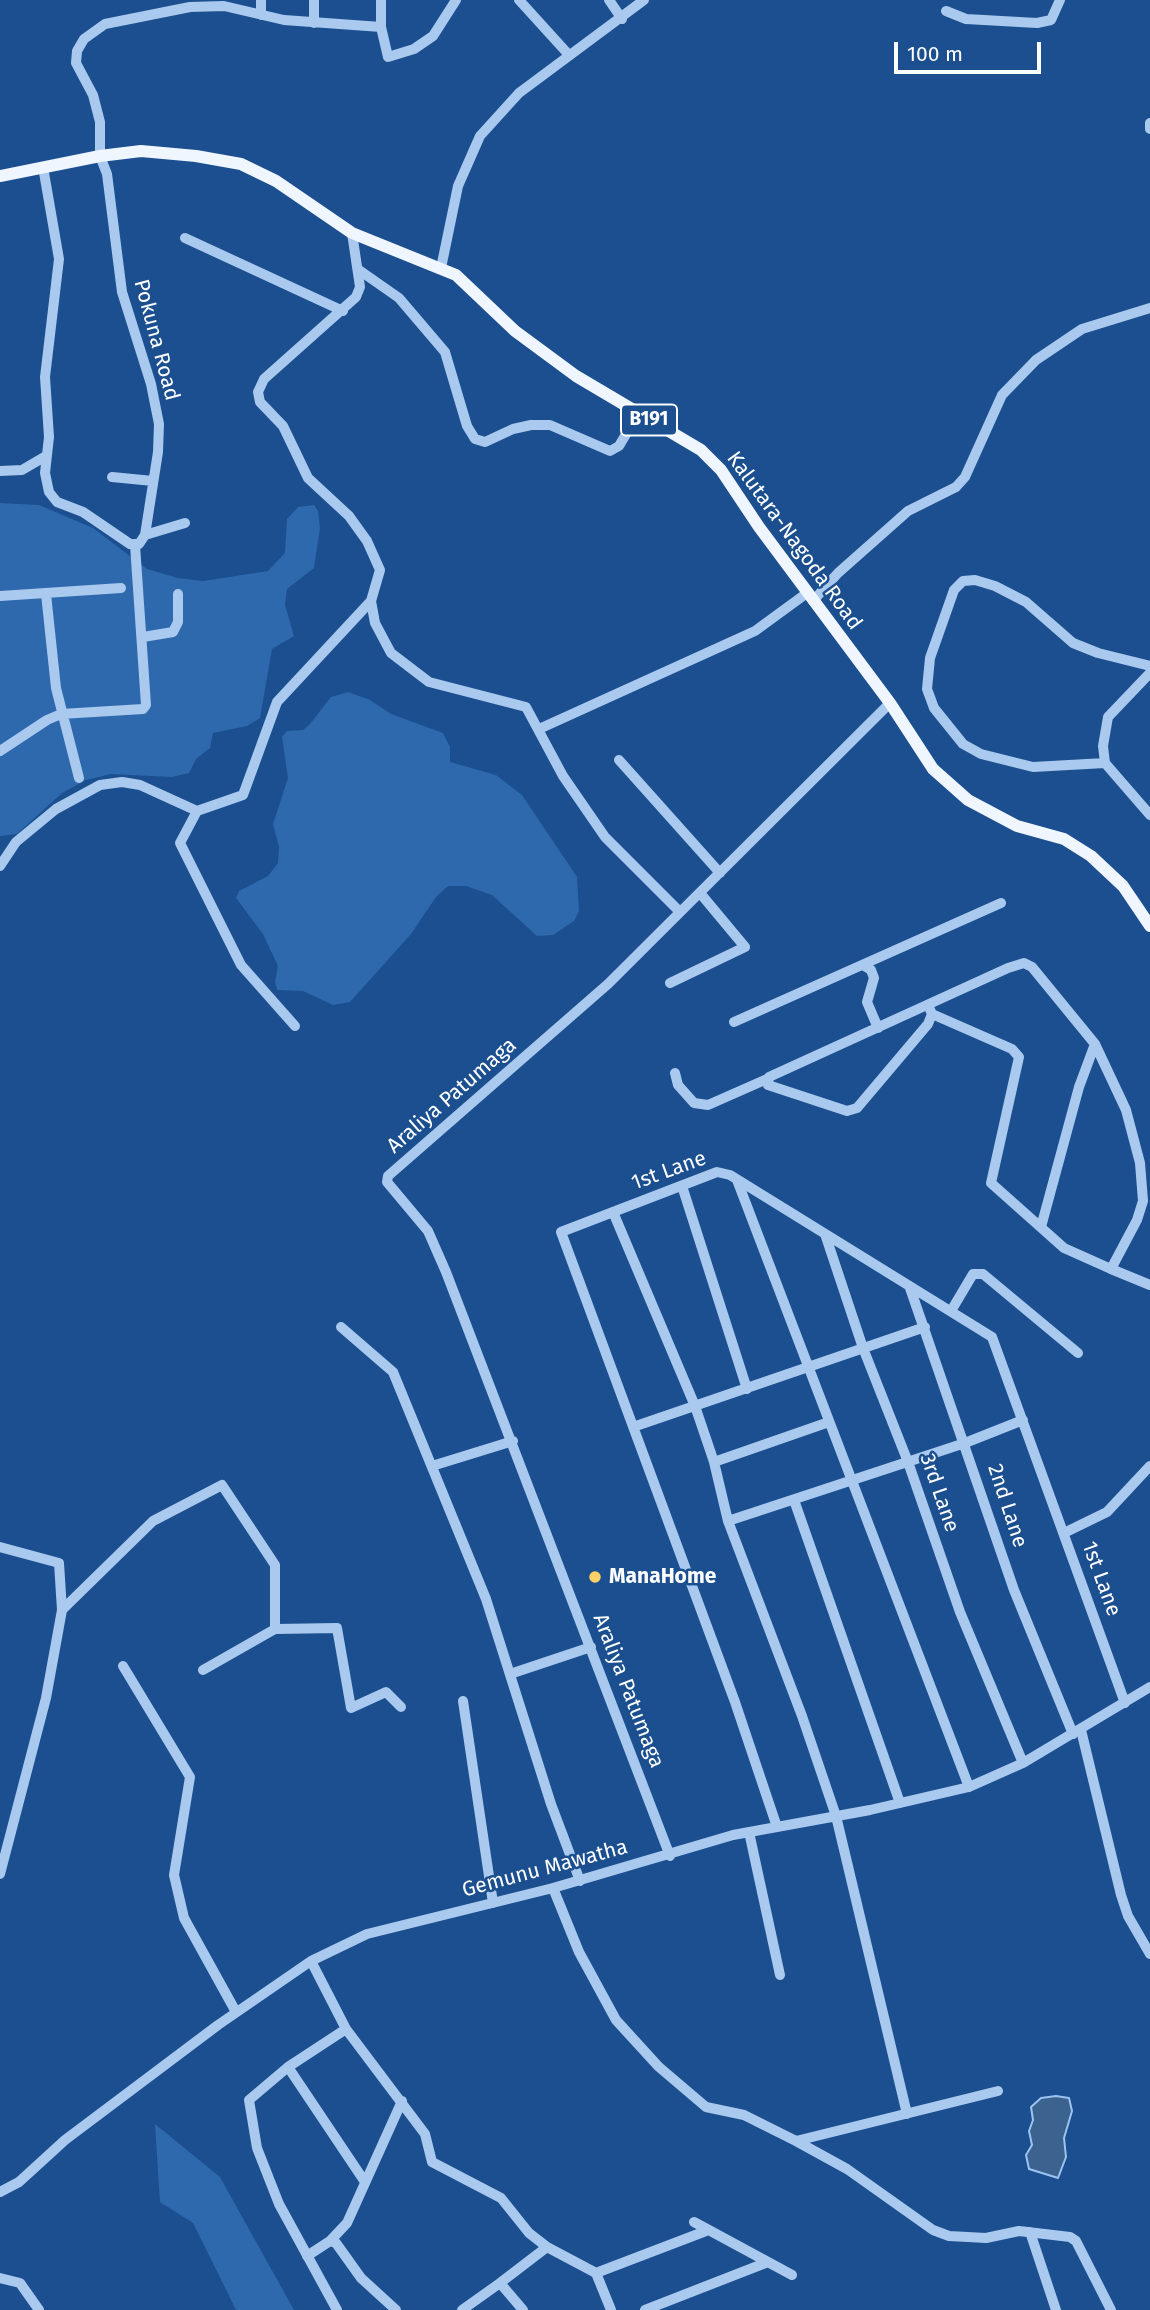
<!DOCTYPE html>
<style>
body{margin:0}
#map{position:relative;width:1150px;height:2310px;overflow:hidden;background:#1b4f8f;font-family:"Fira Sans",sans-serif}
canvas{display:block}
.scale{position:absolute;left:894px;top:42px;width:147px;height:32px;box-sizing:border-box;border:4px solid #fff;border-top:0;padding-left:9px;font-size:21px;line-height:24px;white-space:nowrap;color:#fff;-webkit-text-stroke:5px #1b4f8f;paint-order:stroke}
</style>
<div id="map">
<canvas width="1150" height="2310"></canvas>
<div class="scale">100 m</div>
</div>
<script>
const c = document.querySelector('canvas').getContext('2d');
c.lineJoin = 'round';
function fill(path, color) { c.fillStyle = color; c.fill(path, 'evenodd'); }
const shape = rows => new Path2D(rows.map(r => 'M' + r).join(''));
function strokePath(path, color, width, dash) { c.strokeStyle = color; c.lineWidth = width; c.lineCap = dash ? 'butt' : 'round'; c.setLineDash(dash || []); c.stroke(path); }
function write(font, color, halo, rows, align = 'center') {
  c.font = font + ' "Fira Sans",sans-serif'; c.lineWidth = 5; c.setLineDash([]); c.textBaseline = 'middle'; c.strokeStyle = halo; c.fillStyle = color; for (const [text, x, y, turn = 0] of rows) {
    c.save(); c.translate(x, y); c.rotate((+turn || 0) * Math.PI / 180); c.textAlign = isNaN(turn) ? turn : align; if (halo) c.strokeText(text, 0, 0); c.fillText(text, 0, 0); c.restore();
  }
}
fill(shape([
 [0,503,39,505,93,528,147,569,178,578,203,581,268,571,285,553,287,519,298,507,314,505,318,511,320,528,314,568,287,589,285,605,294,636,272,649,260,718,247,726,213,733,210,748,196,759,189,773,172,777,111,774,86,780,62,793,17,834,0,836],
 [348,692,370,700,391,714,443,733,450,747,450,762,496,775,522,795,577,877,579,911,574,921,553,935,537,936,492,895,466,886,448,886,436,897,411,934,350,1002,333,1005,303,991,277,990,275,982,278,966,263,934,236,898,239,891,268,876,278,863,279,847,273,824,288,778,282,737,287,731,303,730,310,724,331,697],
 [155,2124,220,2177,294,2310,236,2310,193,2223,160,2202]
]), '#2e69ad');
const water = shape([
 [1056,2096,1069,2098,1072,2111,1064,2138,1066,2157,1058,2178,1029,2169,1026,2155,1032,2145,1029,2131,1033,2120,1031,2107,1041,2098,1056,2096]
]);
fill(water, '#3c6290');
strokePath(water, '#9cc4f0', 2);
strokePath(shape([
 [381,0,381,27,388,57,414,49,433,36,456,0],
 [519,0,569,55],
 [609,0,622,19],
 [946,11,966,19,1037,23,1051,20,1060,0],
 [261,15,261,0],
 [314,23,314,0],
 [1150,123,1150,129],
 [43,167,59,259,45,377,49,437,45,473,49,492,57,502,83,512,130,544,139,544,145,535,185,523],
 [352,233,360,287,356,297,264,379,258,392,260,402,283,426,308,478,349,516,367,541,380,570,371,601,375,623,391,653,429,682,526,707,563,776,605,837,680,912],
 [185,238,343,311],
 [441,268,458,186,480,136,519,93,644,0],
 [359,270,399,298,445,352,467,426,475,439,485,442,513,429,531,425,550,425,610,451,619,446,638,414],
 [0,471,22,470,46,456],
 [112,477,153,481],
 [145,535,158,452,159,424,151,384,122,292,107,174,100,156,100,122,93,95,76,63,77,51,84,39,105,24,190,7,224,6,284,20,381,27],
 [46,594,56,688,79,778],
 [0,596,121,588],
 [813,601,838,573,908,511,956,487,965,477,1002,395,1036,360,1082,329,1150,308],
 [143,637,173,632,178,622,178,594],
 [1150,673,1108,717,1103,746,1105,763,1150,815],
 [539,729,755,631,807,593],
 [0,751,47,720,61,714,143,709,146,705,135,545],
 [619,760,720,873],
 [1105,763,1033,767,981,754,963,744,934,708,927,689,930,658,954,590,963,581,975,580,995,586,1026,602,1073,643,1098,653,1150,666],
 [197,811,180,843,241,965,295,1026],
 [0,866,16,842,56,809,100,785,122,782,140,785,197,811,243,795,277,702,371,601],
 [863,965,871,970,874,978,867,1002,878,1028],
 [670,983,745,947,700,893],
 [928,1005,932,1014,928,1024,857,1108,847,1111,768,1085,769,1077,1008,968,1024,963,1032,967,1095,1044,1126,1110,1140,1163,1143,1201,1137,1220,1111,1269,1150,1285],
 [932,1014,1012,1049,1019,1057,991,1183,1064,1248,1111,1269],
 [734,1022,1001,903],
 [675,1073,678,1085,694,1103,708,1105,767,1079],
 [737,1180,969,1787],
 [682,1186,747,1389],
 [613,1212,695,1406,714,1462,728,1521,802,1716,836,1816,907,2114],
 [1041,1227,1079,1087,1095,1044],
 [825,1234,863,1348,908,1462,960,1612,1023,1763],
 [910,1288,1014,1590,1073,1734],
 [951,1311,973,1274,983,1274,1078,1353],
 [341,1327,393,1372,486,1599,551,1804,580,1881],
 [633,1427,925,1327],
 [714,1462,829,1422],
 [432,1466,513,1441],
 [794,1500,900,1803],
 [728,1521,965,1443,1023,1420],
 [1064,1533,1107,1512,1150,1466],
 [0,1547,59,1563,62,1610],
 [275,1629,337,1628,351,1708,386,1692,401,1707],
 [123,1666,190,1777,174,1875,184,1918,236,2012],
 [510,1674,591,1647],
 [463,1701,493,1903],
 [1081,1730,1121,1895,1128,1916,1150,1954],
 [777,1827,735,1702,561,1232,717,1172,730,1175,992,1337,1125,1703],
 [749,1832,780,1975],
 [670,1856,446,1272,428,1231,387,1182,388,1176,608,984,890,703],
 [0,1874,46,1698,62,1610,153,1521,222,1485,275,1565,275,1629,203,1670],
 [553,1888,579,1952,616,2020,659,2067,706,2107,744,2115,796,2141,847,2169,933,2230,949,2236,986,2238,1019,2231,1070,2237,1076,2241,1111,2310],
 [311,1961,346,2029,288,2067,249,2100,257,2148,279,2204,337,2310],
 [346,2029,425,2134,432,2162,501,2198,529,2233,547,2247,596,2273,706,2231],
 [288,2067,365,2182],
 [796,2141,998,2091],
 [0,2192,19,2182,65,2140,218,2025,311,1961,367,1934,553,1888,733,1835,870,1810,969,1787,1023,1763,1150,1687],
 [694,2222,768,2262],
 [1030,2232,1056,2310],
 [330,2241,347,2223,402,2101],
 [307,2256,330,2241,336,2243,361,2278,396,2310],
 [596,2273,611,2310],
 [0,2278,20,2283,39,2310],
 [462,2310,500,2283],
 [523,2310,500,2283,547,2247],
 [645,2310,768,2262,792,2275]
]), '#a9c9ee', 10);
strokePath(shape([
 [0,176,100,156,141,151,196,156,241,164,276,181,352,233,456,275,515,331,576,376,701,450,721,470,759,527,890,703,933,769,968,800,1017,826,1064,839,1091,856,1123,886,1150,926]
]), '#f0f6ff', 12);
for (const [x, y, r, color] of [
 [595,1577,7,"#ffd166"]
]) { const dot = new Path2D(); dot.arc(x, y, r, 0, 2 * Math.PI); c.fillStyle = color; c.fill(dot); strokePath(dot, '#1b4f8f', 2.5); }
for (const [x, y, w] of [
 [649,420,56]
]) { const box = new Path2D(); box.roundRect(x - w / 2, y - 15.5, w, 31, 5); c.fillStyle = '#1b4f8f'; c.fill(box); strokePath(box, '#fff', 2); }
write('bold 19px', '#fff', null, [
 ["B191",649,420]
]);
write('21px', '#fff', '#1b4f8f', [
 ["Pokuna Road",156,340,75],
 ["Kalutara-Nagoda Road",794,541,54],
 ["Araliya Patumaga",452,1096,-41],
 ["1st Lane",669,1171,-20],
 ["3rd Lane",939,1493,71],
 ["2nd Lane",1007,1506,72],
 ["1st Lane",1101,1579,70],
 ["Araliya Patumaga",628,1691,69],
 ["Gemunu Mawatha",545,1869,-15]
]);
write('bold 21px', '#fff', '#1b4f8f', [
 ["ManaHome",609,1577]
], 'left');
</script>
